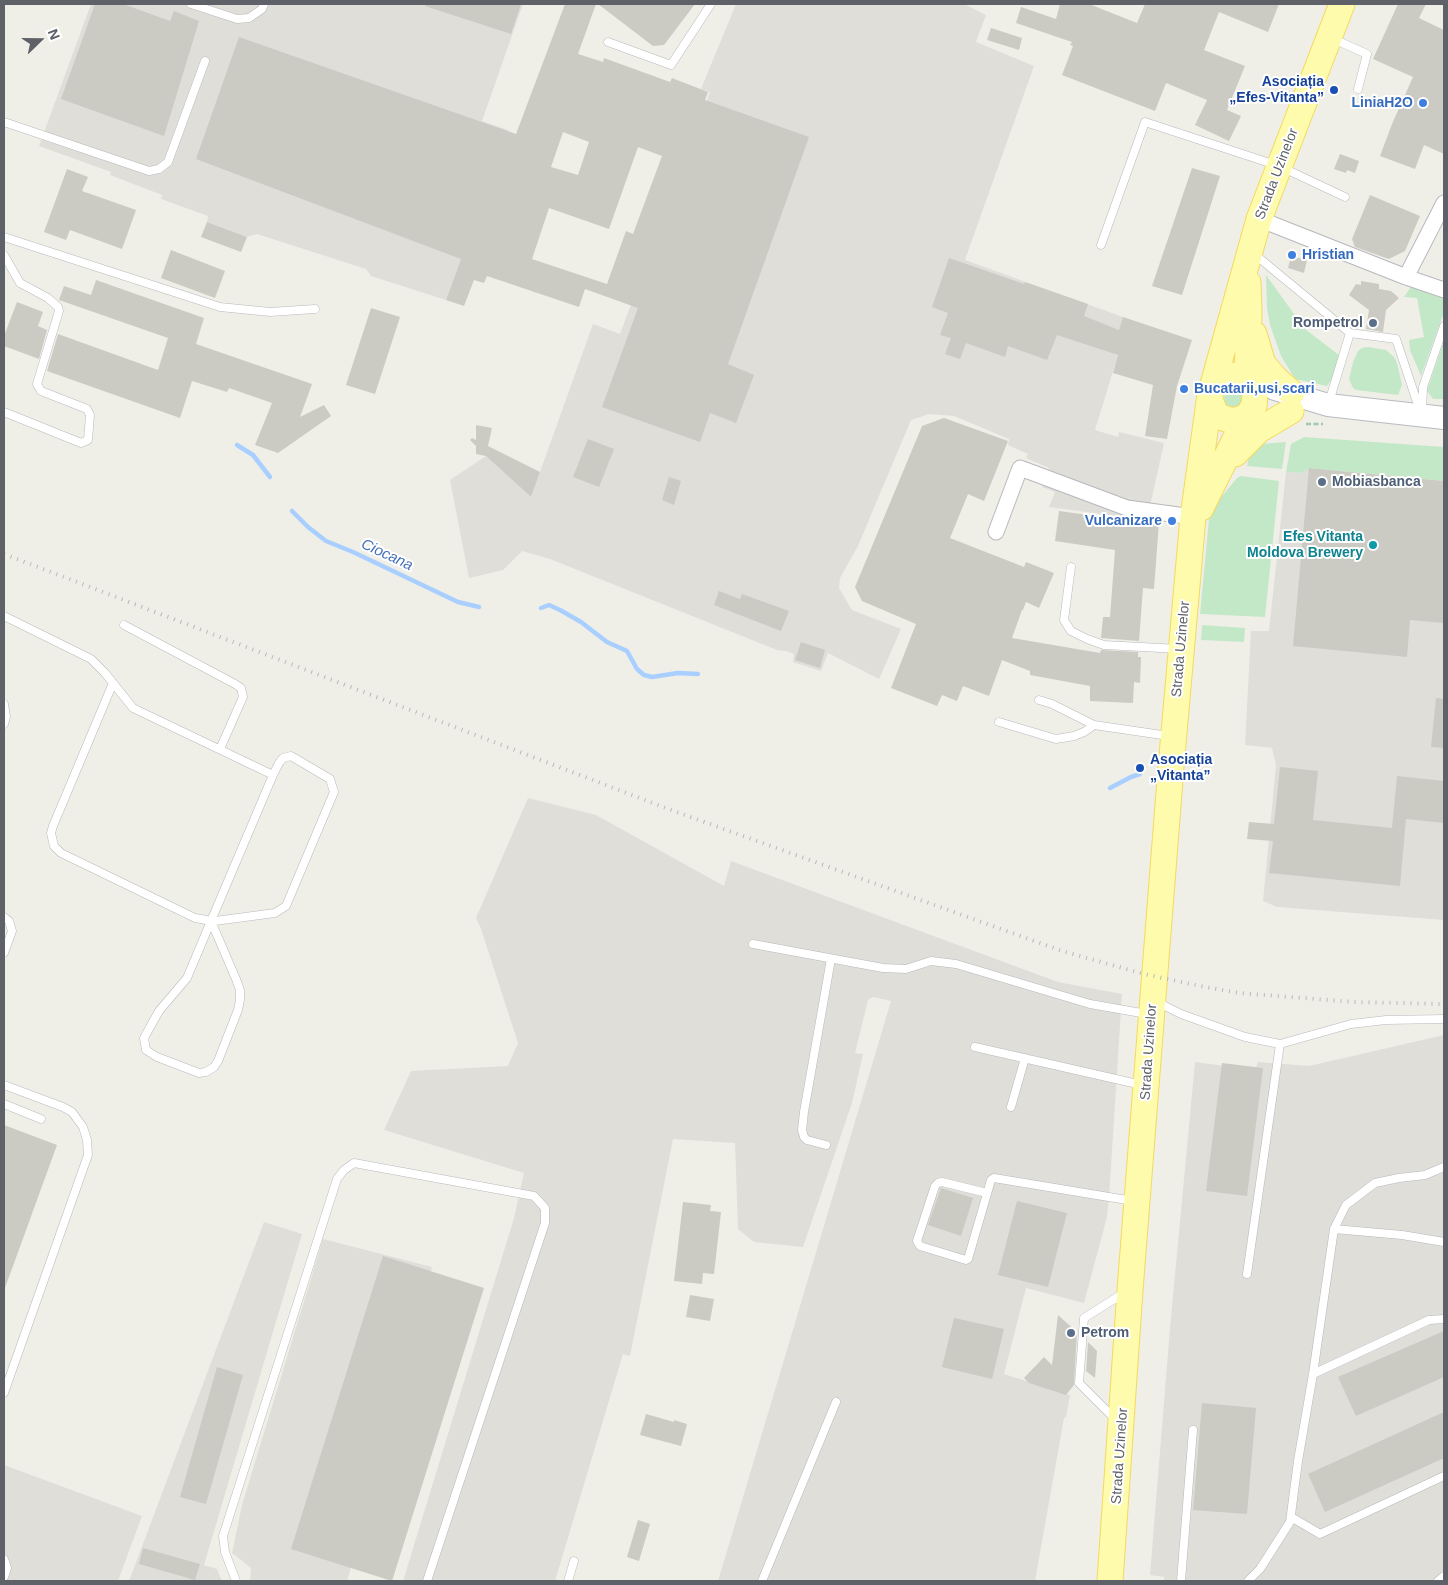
<!DOCTYPE html>
<meta charset="utf-8">
<style>
body{margin:0}
#map{position:relative;width:1448px;height:1585px;overflow:hidden;background:#f0efe7;font-family:Arial,sans-serif}
canvas{display:block}
.frame{position:absolute;inset:0;border:5px solid #5e6167;pointer-events:none}
.north{position:absolute;left:15px;top:15px;width:50px;height:50px;-webkit-text-stroke:4px #fff;paint-order:stroke;rotate:68deg;font-size:14px;font-weight:700;line-height:20px;text-align:center;color:#5e6167}
.north::after{content:'';display:block;margin:auto;width:18px;height:22px;background:#5e6167;clip-path:polygon(50% 0,100% 100%,50% 72%,0 100%)}
</style>
<div id="map">
<canvas width="1448" height="1585"></canvas>
<div class="frame"></div>
<div class="north">N</div>
</div>
<script>
const c = document.querySelector('canvas').getContext('2d');
c.lineJoin = 'round';
function fill(path, color) { c.fillStyle = color; c.fill(path, 'evenodd'); }
const shape = rows => new Path2D(rows.map(r => 'M' + r).join(''));
function strokePath(path, color, width, dash) { c.strokeStyle = color; c.lineWidth = width; c.lineCap = dash ? 'butt' : 'round'; c.setLineDash(dash || []); c.stroke(path); }
function write(font, color, halo, rows, align = 'center') {
  c.font = font + ' Arial,sans-serif'; c.lineWidth = 4; c.setLineDash([]); c.textBaseline = 'middle'; c.strokeStyle = halo; c.fillStyle = color; for (const [text, x, y, turn = 0] of rows) {
    c.save(); c.translate(x, y); c.rotate((+turn || 0) * Math.PI / 180); c.textAlign = isNaN(turn) ? turn : align; if (halo) c.strokeText(text, 0, 0); c.fillText(text, 0, 0); c.restore();
  }
}
fill(shape([
 [91,4,523,4,482,121,508,130,446,300,371,276,366,269,257,234,247,237,207,222,208,216,161,199,162,195,110,175,111,172,39,146],
 [736,4,964,4,986,15,976,42,1034,66,965,260,1123,317,1112,353,1118,355,1095,430,1118,437,1119,432,1164,443,1147,520,1049,507,1055,492,1042,487,1049,468,1026,458,1028,454,1008,445,1009,439,954,416,929,414,911,420,858,546,840,578,839,588,852,610,901,629,879,679,828,653,821,671,793,662,794,654,786,651,777,650,550,559,522,551,503,570,469,578,450,480,486,456,531,497,593,324,620,334,710,92,701,89],
 [1304,469,1444,483,1444,920,1277,907,1263,901,1276,765,1272,748,1245,745,1251,631,1269,631,1286,472,1303,473],
 [528,798,596,815,724,886,731,861,1058,982,1122,994,1109,1198,1107,1217,1084,1303,1026,1288,1004,1374,1070,1395,1066,1417,1064,1418,1035,1581,718,1581,891,1001,873,997,868,1000,855,1053,863,1054,852,1103,803,1247,754,1242,738,1229,735,1143,673,1139,630,1356,623,1354,555,1581,403,1581,514,1218,524,1173,384,1130,411,1071,508,1066,518,1043,481,929,476,918],
 [1444,1035,1444,1571,1433,1581,1164,1581,1164,1577,1150,1575,1170,1328,1195,1062,1255,1070,1258,1062,1309,1066],
 [264,1222,302,1234,204,1565,217,1569,222,1581,129,1581],
 [323,1239,432,1267,388,1413,396,1416,347,1581,250,1581,251,1568,232,1553,242,1505],
 [4,1465,142,1516,118,1581,4,1581]
]), '#dfded9');
fill(shape([
 [1266,275,1305,329,1339,355,1333,378,1327,386,1295,379,1281,356,1270,325,1267,308],
 [1412,285,1444,295,1444,312,1421,376,1410,350,1409,340,1424,337,1417,298,1404,297],
 [1444,341,1444,399,1433,399,1427,391],
 [1368,347,1386,350,1394,357,1397,363,1402,385,1398,395,1356,390,1353,388,1349,379,1353,362,1358,351,1362,348],
 '1224 398a10 10 0 1 1 20 0a10 10 0 1 1-20 0Z',
 [1304,437,1444,447,1444,481,1309,468,1309,470,1304,470,1303,473,1286,472,1291,444],
 [1286,442,1282,469,1247,466,1249,457,1261,444],
 [1241,476,1279,481,1265,617,1200,614,1209,519,1217,502,1237,478],
 [1202,625,1245,628,1244,642,1201,640]
]), '#c3e8c8');
strokePath(shape([
 [237,445,253,455,270,477],
 [292,511,308,527,326,541,353,552,458,602,479,607],
 [541,608,549,605,560,610,581,622,607,642,627,651,637,669,644,675,652,677,678,673,698,674],
 [1110,788,1131,777,1140,774]
]), '#a8cfff', 4.5);
fill(shape([
 [95,4,123,4,170,21,174,11,199,21,164,136,61,99],
 [426,4,521,4,511,34,425,6],
 [565,4,596,4,578,54,603,62,604,58,670,82,672,78,708,92,705,100,809,137,728,364,754,375,736,423,710,413,700,442,602,407,638,308,585,289,579,307,487,276,484,283,474,280,464,306,446,300,461,259,196,159,239,37,516,134],
 [563,132,589,142,578,175,551,167],
 [638,147,662,156,633,234,626,231,607,284,532,259,549,208,609,229],
 [598,4,695,4,664,45,653,46],
 [1060,4,1089,4,1137,23,1145,4,1279,4,1268,32,1219,12,1204,50,1245,66,1227,110,1241,116,1229,141,1195,125,1207,100,1166,83,1155,111,1062,75,1073,46,1070,45,1072,42,1016,23,1021,7,1056,19],
 [1398,4,1426,4,1419,18,1444,30,1444,154,1424,145,1415,169,1380,156,1392,124,1413,77,1373,59],
 [991,28,1022,38,1019,50,987,40],
 [1340,154,1359,161,1355,173,1347,170,1346,173,1334,169],
 [1192,168,1220,176,1182,295,1152,286],
 [67,169,88,177,82,191,136,210,122,249,70,230,66,240,44,232],
 [1370,195,1420,216,1405,251,1389,259,1355,247,1352,239],
 [207,222,247,237,241,252,201,237],
 [171,250,225,271,215,298,161,278],
 [1291,256,1307,260,1304,273,1288,268],
 [949,258,1024,284,1025,282,1088,304,1084,316,1119,330,1123,317,1192,340,1177,386,1167,439,1145,436,1153,385,1113,373,1118,355,1057,335,1047,360,1008,346,1005,357,966,343,960,359,945,354,951,338,940,335,948,313,932,307],
 [96,280,204,318,196,344,312,384,300,417,324,405,331,416,278,453,255,445,272,403,229,388,227,392,192,381,180,418,47,371,58,334,158,370,168,338,59,300,64,286,91,295],
 [1361,281,1379,284,1379,289,1391,291,1399,298,1386,310,1383,332,1366,329,1369,310,1349,295,1356,284,1361,285],
 [17,302,43,312,38,326,47,330,39,359,4,346,4,336],
 [371,308,400,317,375,394,346,385],
 [944,418,1008,441,984,501,968,494,950,538,1024,567,1026,562,1054,573,1039,608,1026,602,1023,610,1022,610,1012,638,1100,653,1101,650,1138,652,1138,657,1141,657,1140,683,1134,682,1133,703,1090,701,1090,686,1030,675,1030,671,1002,660,989,696,963,686,957,701,942,695,937,706,891,688,916,624,862,601,855,587,922,426],
 [476,425,492,428,488,446,540,472,531,497,486,456,476,454,476,446,470,440,472,438,476,440],
 [588,439,614,449,599,487,573,477],
 [1309,468,1444,481,1444,623,1410,620,1407,657,1293,646],
 [669,477,681,481,674,505,662,500],
 [1059,511,1117,519,1159,522,1154,589,1143,588,1139,641,1101,638,1103,617,1110,617,1115,550,1055,541],
 [719,591,740,599,742,594,789,611,781,631,714,605],
 [801,642,825,650,820,668,795,660],
 [1436,698,1444,699,1444,748,1431,747],
 [1280,767,1318,771,1313,820,1392,828,1397,776,1444,781,1444,823,1406,819,1400,886,1269,873,1273,841,1247,839,1249,822,1274,824],
 [1222,1063,1263,1068,1247,1196,1206,1191],
 [4,1125,57,1145,5,1288,4,1288],
 [941,1188,973,1198,961,1236,928,1225],
 [1017,1201,1067,1213,1048,1287,998,1275],
 [683,1202,711,1205,710,1211,721,1212,714,1274,703,1273,702,1284,674,1281],
 [383,1256,484,1288,392,1581,291,1549],
 [690,1295,714,1299,710,1321,686,1317],
 [1058,1315,1077,1332,1074,1385,1066,1395,1029,1383,1024,1378,1044,1357,1052,1365],
 [954,1318,1004,1329,992,1379,942,1367],
 [1444,1331,1444,1377,1356,1416,1338,1377],
 [1088,1342,1097,1351,1095,1378,1086,1371],
 [217,1367,243,1375,206,1504,180,1497],
 [1202,1403,1256,1408,1247,1514,1193,1510],
 [1444,1412,1444,1458,1325,1512,1308,1474],
 [646,1414,674,1422,674,1420,687,1424,681,1446,640,1435],
 [638,1520,650,1524,639,1561,627,1557],
 [143,1548,200,1564,195,1580,139,1564]
]), '#cbcac3');
const lane = shape([
 [191,4,237,19,249,18,262,9,264,4],
 [1331,38,1367,54,1358,89],
 [608,42,671,65,711,4],
 [4,122,149,171,159,169,168,162,205,61],
 [4,237,220,307,270,312,315,309],
 [1101,245,1145,122,1279,166,1345,197],
 [1253,253,1350,333],
 [4,255,20,283,48,298,58,307,59,311,37,384,41,391,87,409,90,415,88,440,81,443,4,412],
 [1329,402,1350,333,1396,339,1421,414],
 [1422,411,1423,387,1444,326],
 [1071,567,1064,620,1071,631,1087,639,1104,645,1179,649],
 [4,616,91,659,105,673,133,708,273,775],
 [124,625,235,684,241,688,243,697,220,749],
 [113,683,53,826,51,833,54,846,61,853,195,918,201,919,211,921,215,921,275,913,286,906,334,792,330,779,291,756,283,758,279,763,273,775,211,921,187,978,159,1011,144,1038,146,1050,157,1057,199,1073,206,1072,214,1067,218,1061,238,1010,240,1000,240,990,236,979,211,921],
 [1039,700,1052,704,1094,725,1169,736],
 [4,704,6,717,4,724],
 [999,722,1056,739,1074,736,1084,732,1094,725],
 [4,917,9,921,12,931,4,953],
 [753,944,883,968,906,969,931,961,956,964,1090,1004,1147,1014],
 [1157,1002,1181,1014,1245,1037,1280,1044,1351,1024,1386,1020,1444,1019],
 [975,1047,1142,1085],
 [4,1085,63,1107,72,1112,83,1127,87,1140,88,1155,4,1393],
 [4,1104,41,1119],
 [1011,1107,1025,1058],
 [826,1145,807,1140,804,1137,802,1130,804,1112,831,959],
 [987,1193,942,1182,938,1183,935,1186,917,1241,920,1246,966,1260,968,1259,991,1180,994,1178,1133,1201],
 [1334,1229,1402,1235,1444,1242],
 [1247,1274,1280,1044],
 [1313,1374,1429,1320,1444,1319],
 [1115,1419,1079,1383,1084,1318,1124,1293],
 [1291,1517,1320,1534,1444,1476],
 [4,1559,7,1568,4,1577],
 [236,1581,225,1552,223,1536,337,1179,344,1170,354,1163,534,1196,545,1208,545,1223,427,1581],
 [568,1581,574,1561],
 [762,1581,836,1402],
 [1181,1581,1193,1430],
 [1248,1581,1260,1569,1290,1522,1298,1461,1313,1374,1334,1229,1346,1205,1375,1183,1399,1178,1425,1175,1444,1167],
 [1438,1581,1444,1576]
]);
const street = shape([
 [1259,219,1406,277,1444,290],
 [1406,277,1444,203],
 [996,532,1020,468,1127,508,1193,517]
]);
const secondary = shape([
 [1275,389,1328,405,1444,418]
]);
const primary = shape([
 [1254,334,1263,364,1275,378,1292,393],
 [1247,380,1249,312,1248,283],
 [1210,400,1215,412,1220,417,1233,421,1246,417,1254,406,1255,392,1252,385,1241,377,1235,375,1223,377,1213,386],
 [1235,454,1259,430,1291,411],
 [1201,508,1246,417],
 [1110,1581,1130,1290,1171,767,1193,517,1210,395,1259,219,1342,4]
]);
strokePath(lane, '#b7b8bd', 9);
strokePath(street, '#b7b8bd', 17);
strokePath(secondary, '#b8bac0', 24);
strokePath(primary, '#f3da5d', 27);
strokePath(shape([
 [1306,424,1323,424]
]), '#9cc9ae', 2.5, [5, 2.5]);
strokePath(lane, '#fff', 8);
strokePath(street, '#fff', 15);
strokePath(secondary, '#fff', 22);
strokePath(primary, '#fffbad', 25);
strokePath(shape([
 [4,554,671,810,1062,951,1144,974,1200,986,1239,993,1354,1002,1444,1004]
]), '#b7b8b8', 4, [1, 6]);
for (const [x, y, r, color] of [
 [1334,90,5,"#1a4fb4"],
 [1423,103,5,"#3f7fe0"],
 [1292,255,5,"#3f7fe0"],
 [1373,323,5,"#5c6f8a"],
 [1184,389,5,"#3f7fe0"],
 [1322,482,5,"#5c6f8a"],
 [1172,521,5,"#3f7fe0"],
 [1373,545,5,"#0f9aa8"],
 [1140,768,5,"#1a4fb4"],
 [1071,1333,5,"#5c6f8a"]
]) { const dot = new Path2D(); dot.arc(x, y, r, 0, 2 * Math.PI); c.fillStyle = color; c.fill(dot); strokePath(dot, '#fff', 2); }
write('bold 14px', '#164399', '#fff', [
 ["Asociația",1324,82],
 ["„Efes-Vitanta”",1324,98],
 ["Asociația",1150,760,"left"],
 ["„Vitanta”",1150,776,"left"]
], 'right');
write('bold 14px', '#366cbe', '#fff', [
 ["LiniaH2O",1413,103],
 ["Hristian",1302,255,"left"],
 ["Bucatarii,usi,scari",1194,389,"left"],
 ["Vulcanizare",1162,521]
], 'right');
write('14px', '#5e6167', '#fff', [
 ["Strada Uzinelor",1277,174,-69],
 ["Strada Uzinelor",1181,649,-85],
 ["Strada Uzinelor",1149,1052,-86],
 ["Strada Uzinelor",1120,1456,-86]
]);
write('bold 14px', '#4e5e75', '#fff', [
 ["Rompetrol",1363,323,"right"],
 ["Mobiasbanca",1332,482],
 ["Petrom",1081,1333]
], 'left');
write('bold 14px', '#0d838f', '#fff', [
 ["Efes Vitanta",1363,537],
 ["Moldova Brewery",1363,553]
], 'right');
write('italic 15px', '#4571bc', '#fff', [
 ["Ciocana",387,555,25]
]);
</script>
